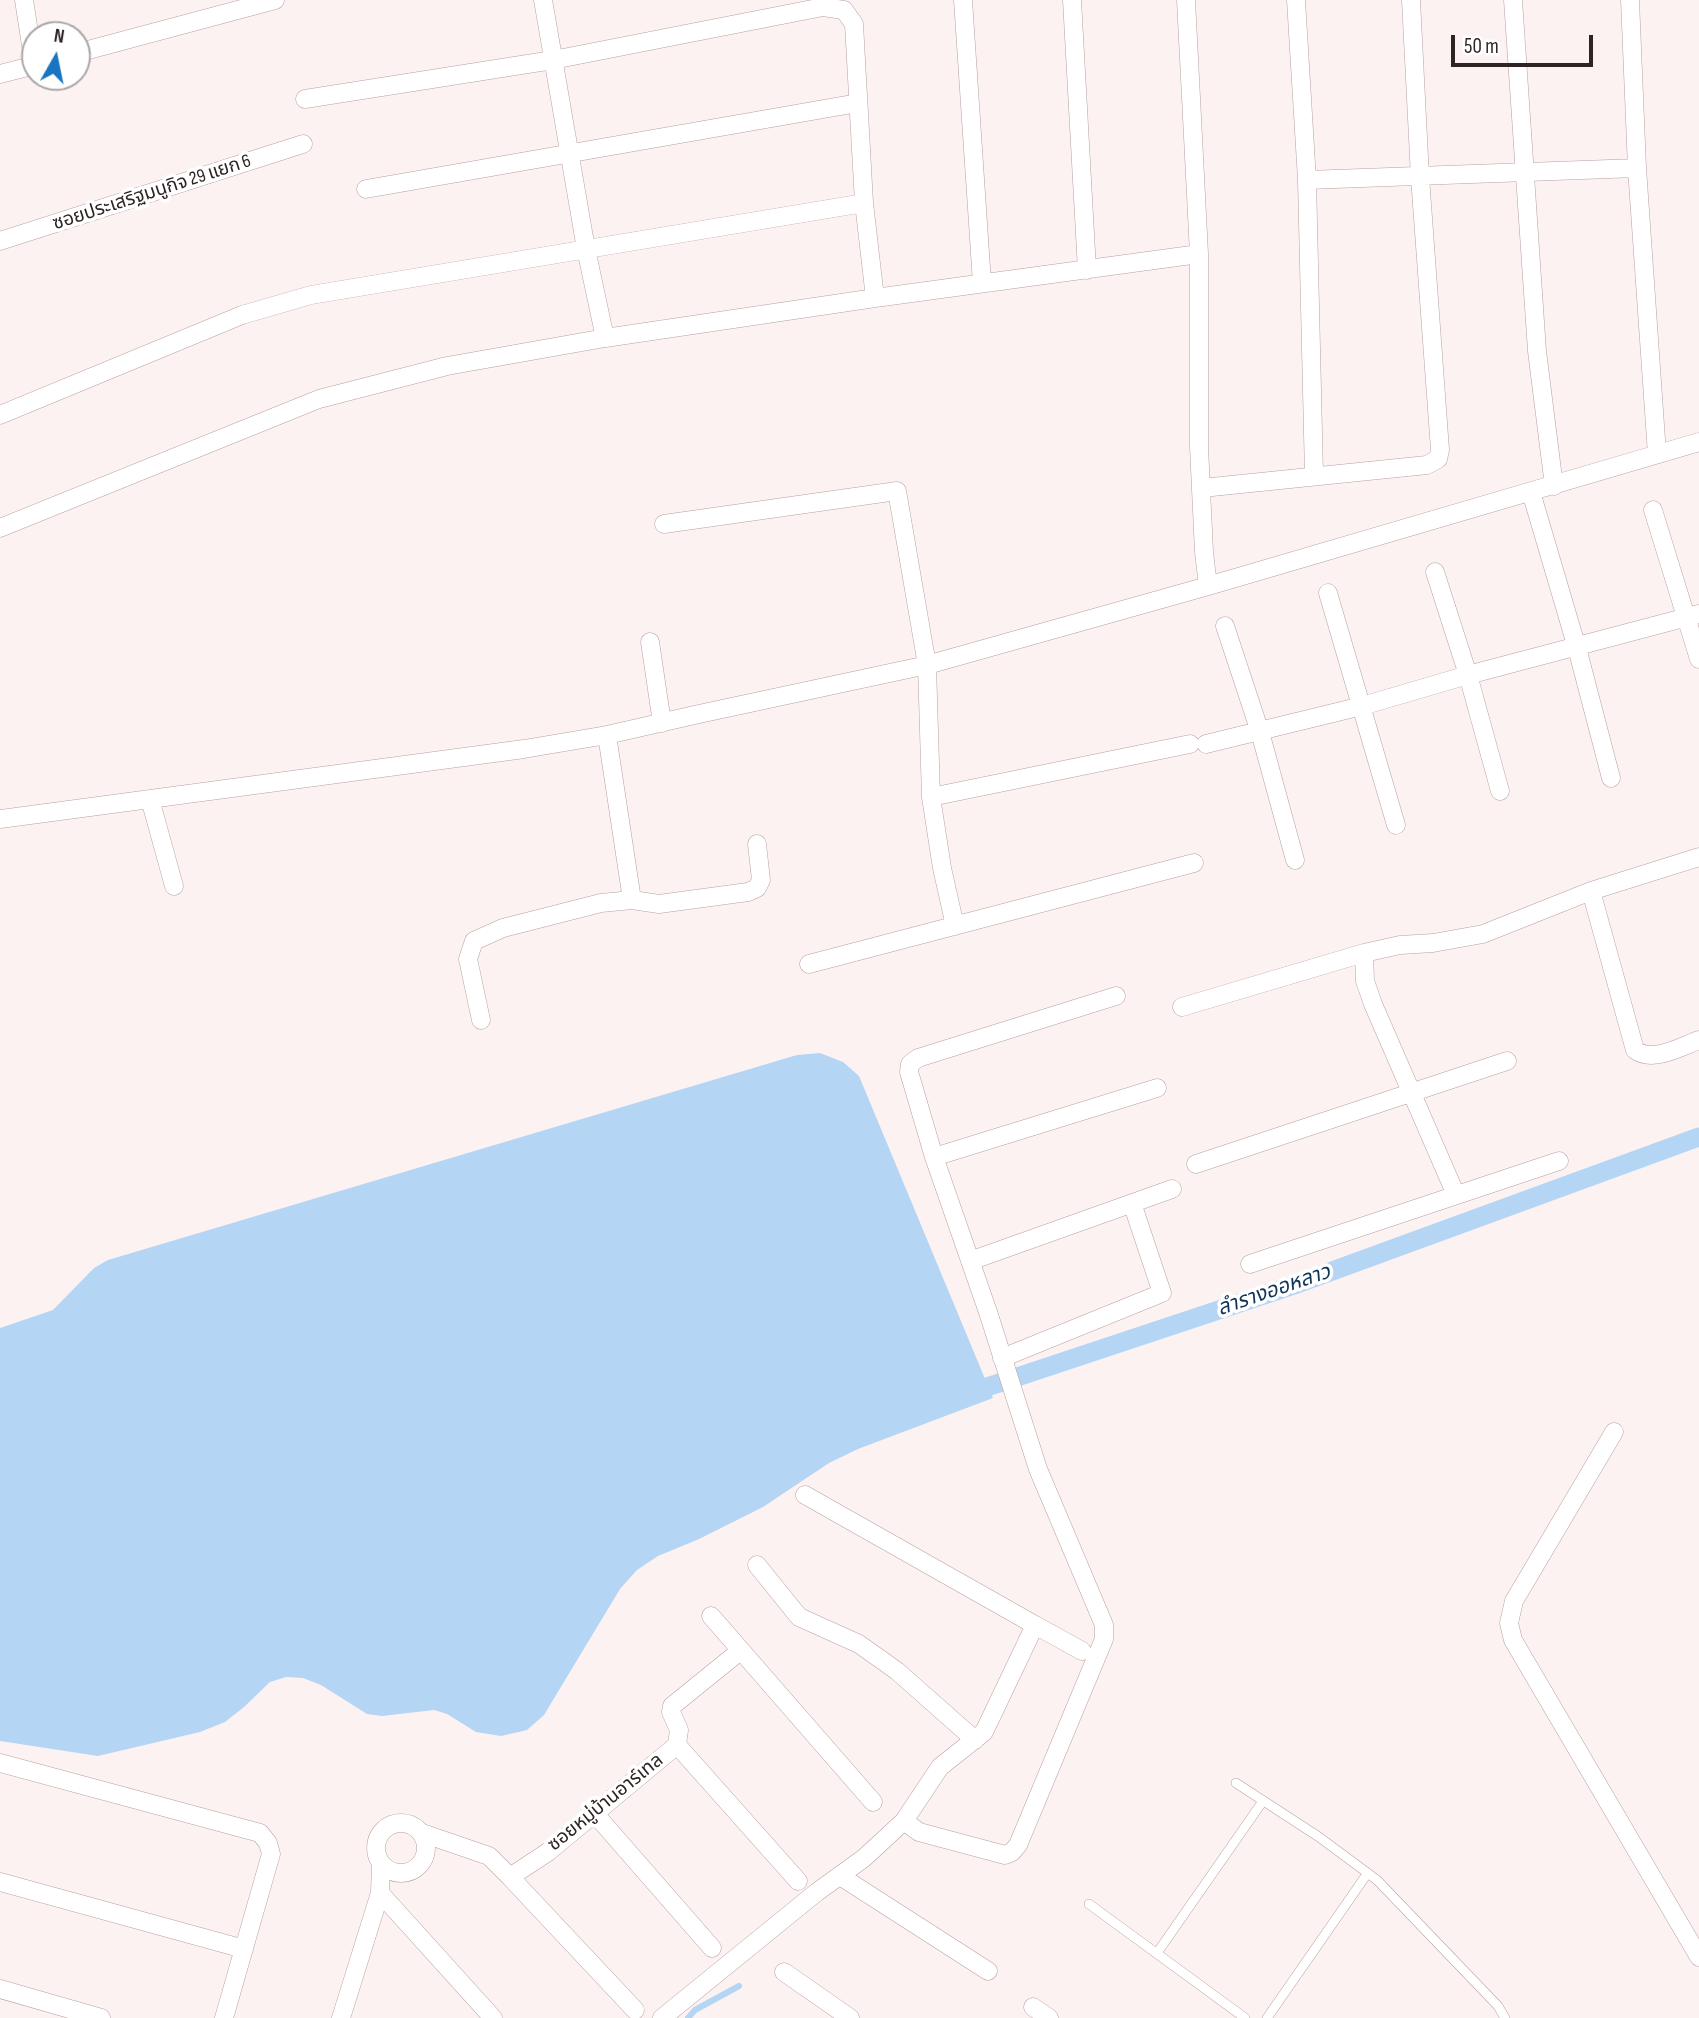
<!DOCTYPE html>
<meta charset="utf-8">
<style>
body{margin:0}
#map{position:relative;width:1699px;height:2018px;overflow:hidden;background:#fdf2f2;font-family:"Sofia Sans Condensed",sans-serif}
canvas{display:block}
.north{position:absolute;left:21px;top:21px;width:70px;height:70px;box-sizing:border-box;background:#fff;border:2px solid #aba7a7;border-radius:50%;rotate:9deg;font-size:19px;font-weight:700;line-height:28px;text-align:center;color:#2e2424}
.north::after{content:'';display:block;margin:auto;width:24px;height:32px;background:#1975c2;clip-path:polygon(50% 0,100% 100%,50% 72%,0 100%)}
.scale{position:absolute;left:1451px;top:35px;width:142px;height:32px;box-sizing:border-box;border:4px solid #2e2424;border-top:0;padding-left:9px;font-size:21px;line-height:24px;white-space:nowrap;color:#2e2424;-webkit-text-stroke:5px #fff;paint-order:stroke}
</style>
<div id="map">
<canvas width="1699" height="2018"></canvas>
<div class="north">N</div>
<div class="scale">50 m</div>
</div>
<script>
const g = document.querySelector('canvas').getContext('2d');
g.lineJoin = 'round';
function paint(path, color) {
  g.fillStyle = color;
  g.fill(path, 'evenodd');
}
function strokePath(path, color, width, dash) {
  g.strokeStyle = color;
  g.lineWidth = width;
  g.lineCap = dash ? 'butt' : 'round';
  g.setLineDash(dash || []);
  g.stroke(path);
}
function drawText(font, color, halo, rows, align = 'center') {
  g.font = font + ' "Sofia Sans Condensed","Noto Sans Thai",sans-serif';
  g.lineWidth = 7;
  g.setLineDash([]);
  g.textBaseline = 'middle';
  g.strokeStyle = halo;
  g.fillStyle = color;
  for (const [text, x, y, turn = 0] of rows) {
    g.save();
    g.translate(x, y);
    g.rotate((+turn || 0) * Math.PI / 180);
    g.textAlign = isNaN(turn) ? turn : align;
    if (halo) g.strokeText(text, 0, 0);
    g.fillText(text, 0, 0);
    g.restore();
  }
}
const water = new Path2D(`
 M820,1053L843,1062L859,1076L993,1398L858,1449L829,1463L763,1507L699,1539L658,1556L637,1570L620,1589L544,1715L527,1730L501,1736L476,1732L447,1714L434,1710L382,1716L367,1714L321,1685L303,1678L286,1677L270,1682L244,1707L225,1722L200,1732L98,1756L0,1741V1328L53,1310L94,1268L108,1260L797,1055Z`);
const stream = new Path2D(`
 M688,2018L695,2010L739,1986`);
const canal = new Path2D(`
 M963,1395L1294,1285L1699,1137`);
const lane = new Path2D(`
 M1236,1783L1319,1837L1377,1880L1498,2006L1505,2018
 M1089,1904L1245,2018
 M1157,1953L1263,1801
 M1267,2018L1367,1874`);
const street = new Path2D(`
 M24,0L34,65
 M543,0L586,249L605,338
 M963,0L982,283
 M1072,0L1087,270
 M1186,0L1199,254V447L1204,552L1208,586
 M1296,0L1307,180L1314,475
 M1513,0L1537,351L1554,486
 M1630,0L1637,168L1657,454
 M77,53L275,0
 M0,74L35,65
 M305,99L553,60L823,7L844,10L854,24L864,203L875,298
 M1307,180L1637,168
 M366,189L858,103
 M0,241L303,144
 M0,415L242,315L311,295L864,203
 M1202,488L1427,465L1438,459L1440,450L1420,177L1411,0
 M1531,492L1577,648L1611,778
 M1653,510L1699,659
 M664,524L897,491L927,665L931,797L942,868L955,926
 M0,528L319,399L447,366L605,338L875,298L1199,254
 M1435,572L1468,675L1500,791
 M1328,593L1396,825
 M1225,626L1260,732L1295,860
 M650,642L662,723
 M607,735L632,900
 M1206,744L1362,706L1468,675L1699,614
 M931,797L1190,744
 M150,799L174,886
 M0,819L524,749L607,735L699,714L927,665L1208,586L1699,442
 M1591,891L1635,1050C1653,1063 1680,1047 1699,1040
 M1364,953L1365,981L1373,1004L1456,1195
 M809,964L1194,863
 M1182,1007L1364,953L1400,945L1433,943L1483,934L1591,891L1699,857
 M481,1020L468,959L474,941L503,928L601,903L632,900L659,904L748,892L757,888L761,880L757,844
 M934,1157L1157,1088
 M1196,1164L1507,1061
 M970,1261L1172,1189
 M1250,1264L1559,1161
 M1002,1358L1162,1293L1132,1203
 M1614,1432L1514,1601L1509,1623L1513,1640L1699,1957
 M757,1565L799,1617L859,1644L897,1671L975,1740
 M711,1616L873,1802
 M1035,1625L1082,1651
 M677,1745L798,1881
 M0,1763L260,1833L268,1843L271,1854L224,2018
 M595,1814L712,1948
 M904,1821L919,1832L1005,1855L1012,1852L1018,1845L1104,1639V1625L1038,1469L988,1312L934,1157L909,1072L910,1064L918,1058L1116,996
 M376 1848a25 25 0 1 1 50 0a25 25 0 1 1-50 0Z
 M422,1833L489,1856L510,1877L548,1852L677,1745L679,1730L671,1712L672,1706L740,1651
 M840,1876L988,1971
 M510,1877L635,2010
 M0,1882L244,1949
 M380,1893L493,2018
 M784,1972L850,2018
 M0,1989L101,2018
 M1033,2007L1049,2018
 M341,2018L380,1893L381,1864
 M662,2018L817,1892L864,1858L904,1821L940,1767L984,1732L1035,1625L805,1495`);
const streetNames = [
 ["ซอยประเสริฐมนูกิจ 29 แยก 6",152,193,-18],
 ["ซอยหมู่บ้านอาร์เทล",606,1803,-39]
];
const waterNames = [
 ["ลำรางออหลาว",1274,1291,-19]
];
paint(water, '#b5d5f5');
strokePath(stream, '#b5d5f5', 6);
strokePath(canal, '#b5d5f5', 19);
strokePath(lane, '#b9a0a0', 10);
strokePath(street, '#b9a0a0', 19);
strokePath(lane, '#fff', 9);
strokePath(street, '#fff', 18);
drawText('19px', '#2e2424', '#fff', streetNames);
drawText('italic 21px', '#0f3557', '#fff', waterNames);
</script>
